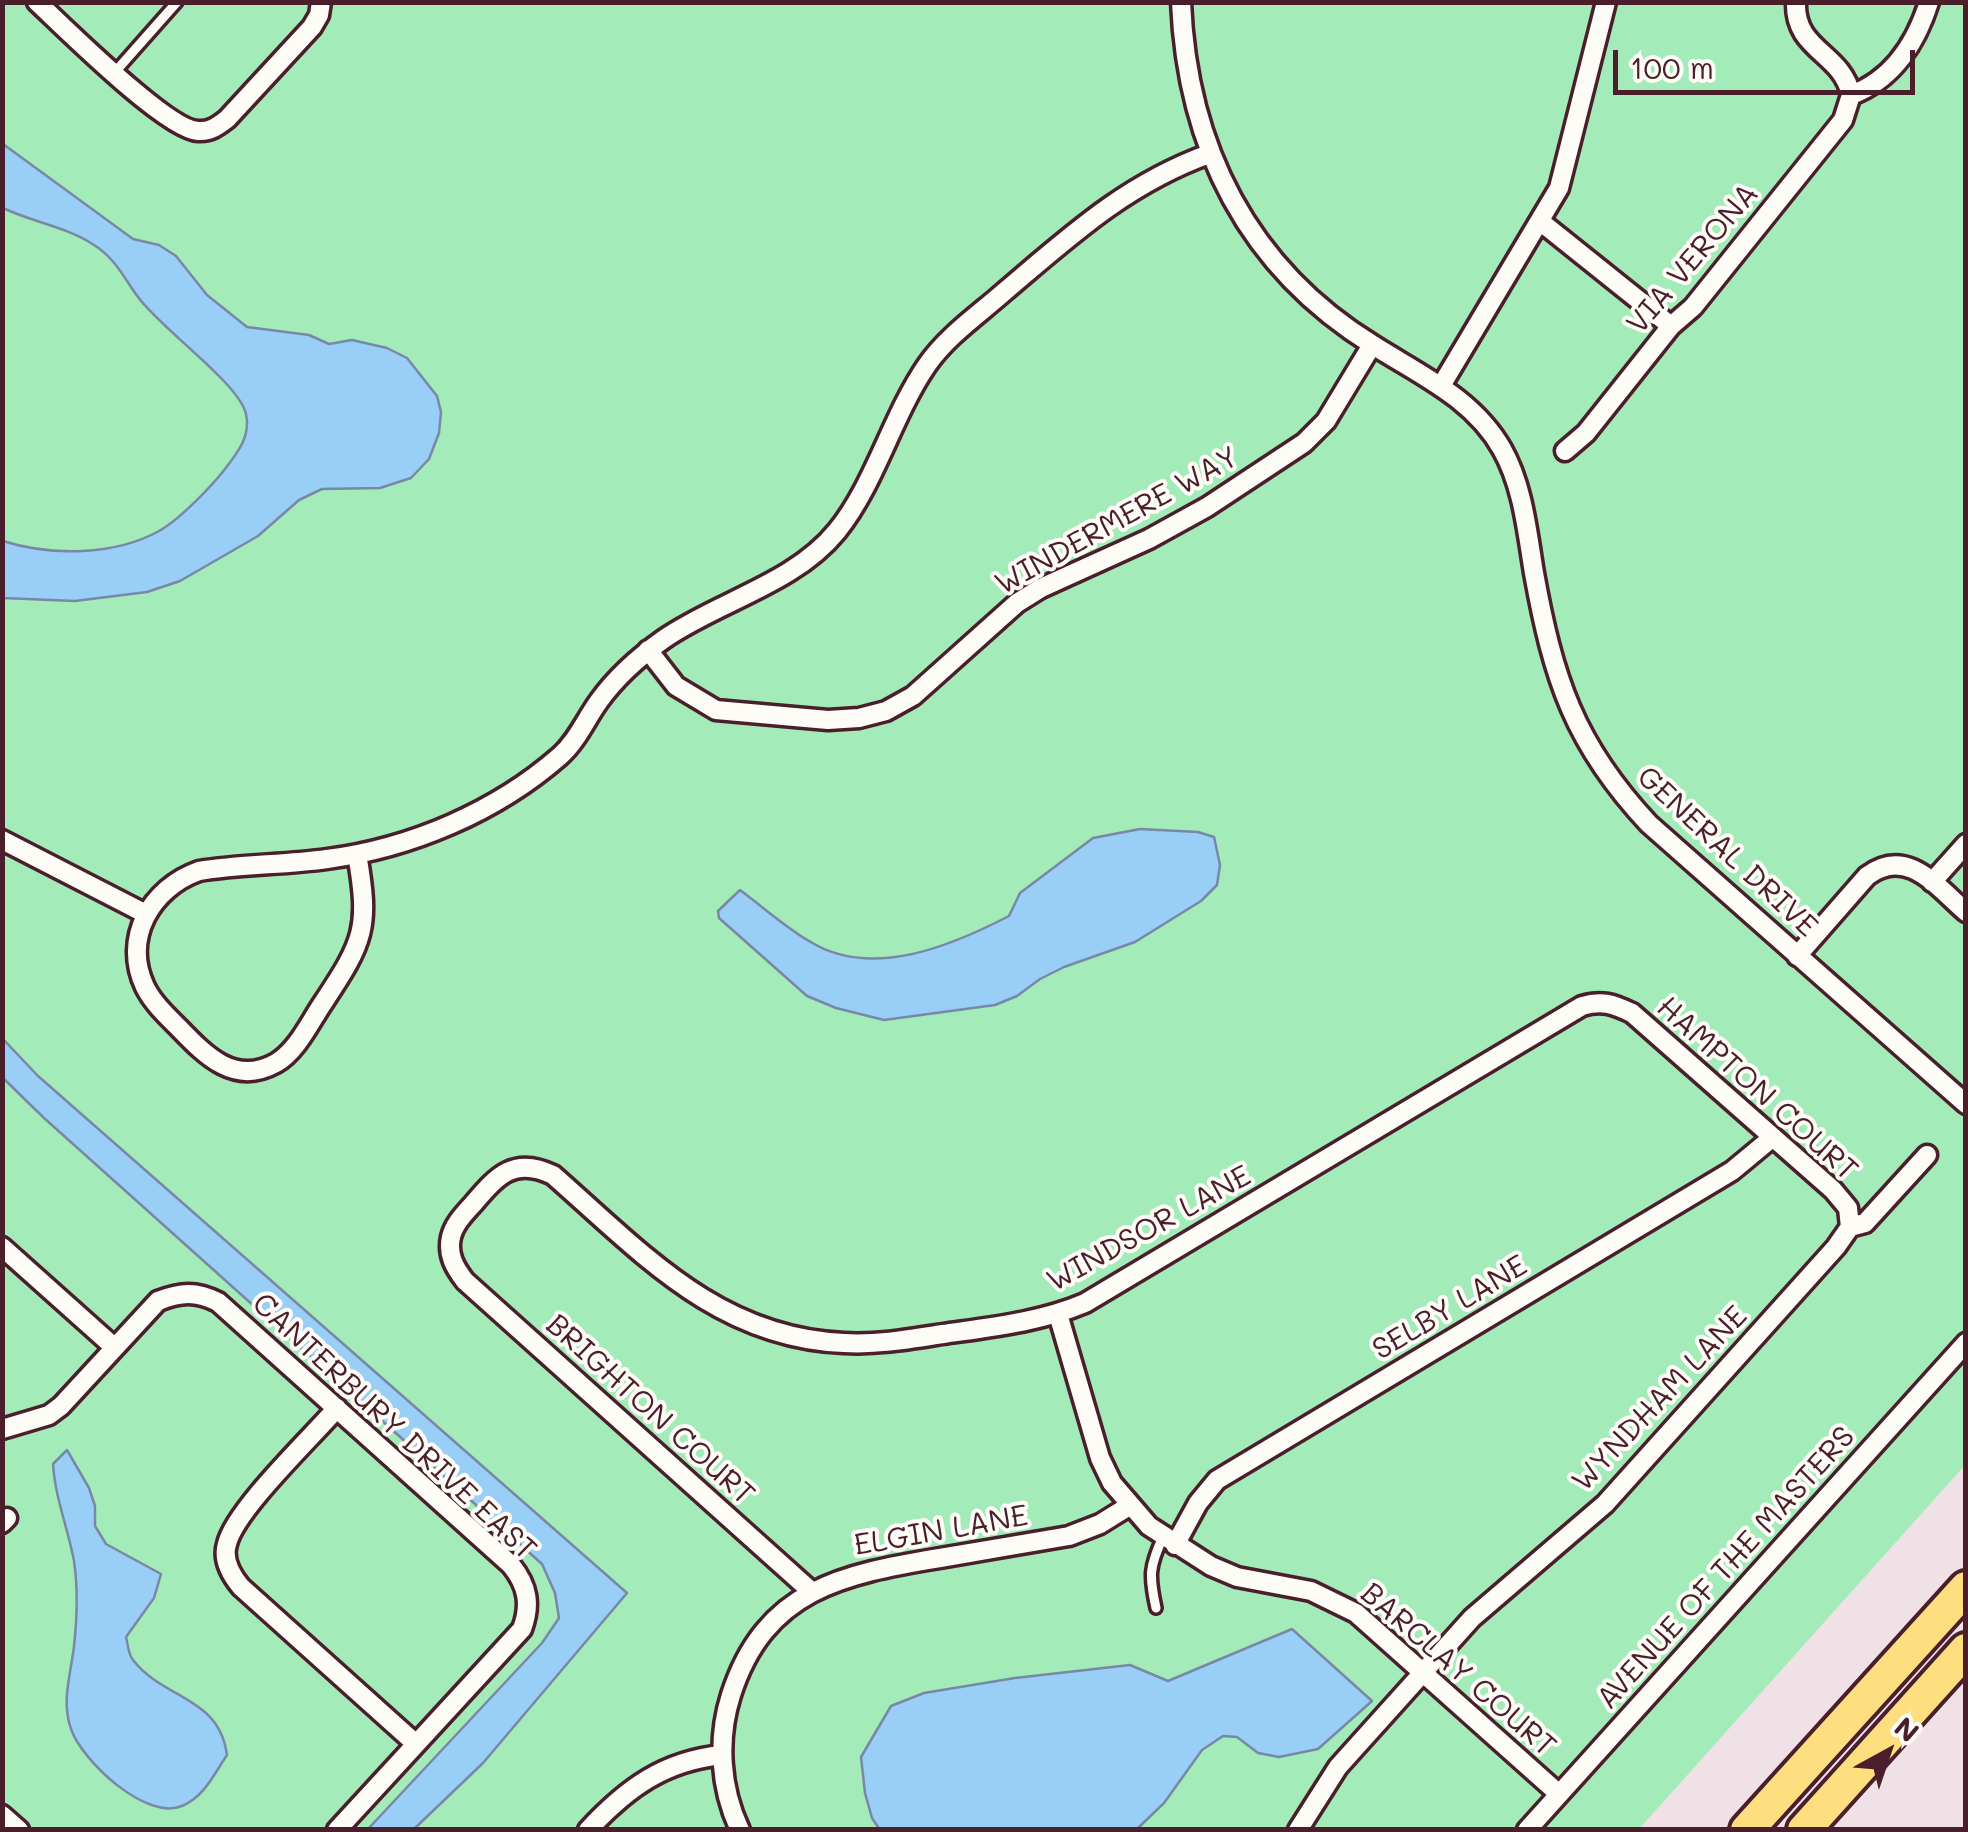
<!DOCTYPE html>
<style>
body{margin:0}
#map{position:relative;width:1968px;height:1832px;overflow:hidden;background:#f0e1e7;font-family:Mali,sans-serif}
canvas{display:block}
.frame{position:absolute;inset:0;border:5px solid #4a1f2b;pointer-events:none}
.north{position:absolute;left:1838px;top:1702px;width:100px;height:100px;-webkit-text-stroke:8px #fdfcf7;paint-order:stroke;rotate:40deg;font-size:28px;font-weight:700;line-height:40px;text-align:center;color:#4a1f2b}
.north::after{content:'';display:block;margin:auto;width:35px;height:45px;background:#4a1f2b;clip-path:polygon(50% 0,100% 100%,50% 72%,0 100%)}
.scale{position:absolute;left:1613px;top:50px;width:302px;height:45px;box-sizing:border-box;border:5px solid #4a1f2b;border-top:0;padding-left:12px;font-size:30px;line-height:35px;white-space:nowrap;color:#4a1f2b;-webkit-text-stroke:8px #fdfcf7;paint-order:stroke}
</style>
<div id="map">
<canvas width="1968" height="1832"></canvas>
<div class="frame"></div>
<div class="north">N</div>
<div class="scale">100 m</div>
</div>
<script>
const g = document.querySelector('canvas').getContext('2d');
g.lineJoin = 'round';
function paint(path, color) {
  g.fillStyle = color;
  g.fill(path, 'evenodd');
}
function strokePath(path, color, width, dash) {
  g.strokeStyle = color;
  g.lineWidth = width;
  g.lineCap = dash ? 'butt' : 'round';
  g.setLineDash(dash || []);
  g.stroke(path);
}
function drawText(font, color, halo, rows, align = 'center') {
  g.font = font + ' Mali,sans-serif';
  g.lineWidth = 8;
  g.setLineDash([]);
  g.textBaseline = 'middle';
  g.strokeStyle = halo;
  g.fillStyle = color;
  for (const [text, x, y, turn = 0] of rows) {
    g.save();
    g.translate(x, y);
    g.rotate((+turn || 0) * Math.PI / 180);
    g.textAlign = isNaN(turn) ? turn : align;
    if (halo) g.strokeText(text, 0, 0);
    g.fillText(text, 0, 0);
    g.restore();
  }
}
const green = new Path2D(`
 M3,3H1965V1465L1639,1829L3,1830Z`);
const water = new Path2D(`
 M3,144L133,239L159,245L176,256L207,295L247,327L309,335L329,344L352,340L387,348L407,358L437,396L441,412L439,433L429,459L411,478L380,488L322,489L299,500L258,536L180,581L147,592L75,601L3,598V541C50,556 114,556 159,531C179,520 211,487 225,469C238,452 251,436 246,414C239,383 160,328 138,297C124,278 115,258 94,245C67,227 32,222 3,208Z
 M1140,829L1198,832L1214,837L1220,865L1217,885L1201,901L1135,942L1064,967L1040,979L1017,996L995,1005L884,1020L836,1008L807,996L719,918L718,911L740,890C763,907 785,927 809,941C871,980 951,946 1009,916L1020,893L1093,838Z
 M2,1038L38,1076L627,1593L483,1763L414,1829H368L542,1643L559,1618L555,1593L542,1564L44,1118L3,1078Z
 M67,1450L89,1488L95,1506V1526L106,1544L161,1574L154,1598L126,1637C128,1644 128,1654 133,1660C164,1700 219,1696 227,1755C214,1774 205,1796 182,1806C146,1821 82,1761 71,1729C61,1701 71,1674 74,1646C77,1619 78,1588 74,1561C68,1528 55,1498 53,1464Z
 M1292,1629L1372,1701L1318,1749L1279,1757L1258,1753L1237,1737L1223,1736L1202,1750L1164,1803L1137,1829L880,1830L872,1818L865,1793L861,1757L891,1706L924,1693L1015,1678L1130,1665L1168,1681Z`);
const lane = new Path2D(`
 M115,72L177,2
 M1156,1608C1149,1576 1149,1567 1163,1537`);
const street = new Path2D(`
 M37,2C65,28 167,130 198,131C210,132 218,126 227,119L312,27L319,15L321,2
 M1181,2C1187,147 1248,268 1373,345C1420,375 1473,398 1502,449C1523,486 1527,531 1534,573C1553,678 1574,744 1649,824L1966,1104
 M1796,2C1794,51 1842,52 1851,95
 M1541,222L1671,326
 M1441,386L1559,188L1606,2
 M1565,451L1586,433L1671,326L1693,307L1843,120L1851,95C1892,80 1916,43 1929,2
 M648,650L676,686L716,710L828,720L859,718L886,711L913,696L1017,603L1041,588L1149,539L1207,507L1304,443L1326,421L1372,345
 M2,840L146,914
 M357,854C370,928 364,941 323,1003C310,1022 297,1051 276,1063C235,1086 206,1056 179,1028C166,1015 153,1003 145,987C122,938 151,888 199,871C241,864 285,865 327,859C411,848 496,812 560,756C577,741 586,719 599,701C617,676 640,656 664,639C719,601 794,584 837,531C875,484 892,416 927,365C947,336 978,315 1004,292C1070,236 1126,184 1209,154
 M1932,882L1966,844
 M1797,956L1867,876C1907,846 1936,886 1966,912
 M2,1247L114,1347
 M1058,1314L1100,1458L1112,1483L1149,1526L1211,1566L1237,1577L1311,1591L1356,1613L1559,1794
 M337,1408C311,1438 235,1510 227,1544C222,1560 231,1575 241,1587L416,1744
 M2,1429L49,1415L61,1406L158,1301C181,1292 196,1291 218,1302L511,1565C528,1586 531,1605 522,1629L337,1830
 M2,1523L7,1518
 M1175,1545L1198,1503L1217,1480L1732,1171L1773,1137
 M812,1592L465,1281C455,1268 447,1255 451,1237C454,1224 464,1214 473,1204C497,1176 514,1156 553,1175C642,1253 718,1338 844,1343C878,1345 911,1339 943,1334C992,1327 1040,1322 1085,1303L1582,1006C1602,1000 1613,1004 1632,1013L1833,1190L1848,1208L1850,1227
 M2,1815L19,1830
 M588,1830C627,1788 664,1761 722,1755
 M740,1830C720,1788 717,1739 731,1695C765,1589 843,1574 940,1558C983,1551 1026,1543 1069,1536L1100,1524L1129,1506
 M1298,1830L1338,1767L1472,1618L1605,1504L1836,1247L1850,1227L1865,1223L1927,1155
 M1527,1830L1966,1343`);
const highway = new Path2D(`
 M1747,1830L1966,1588
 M1804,1830L1966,1650`);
const streetNames = [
 ["VIA VERONA",1693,259,-50],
 ["WINDERMERE WAY",1117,521,-29],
 ["GENERAL DRIVE",1727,852,43],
 ["HAMPTON COURT",1757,1089,42],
 ["WINDSOR LANE",1149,1229,-29],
 ["SELBY LANE",1450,1308,-31],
 ["WYNDHAM LANE",1660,1399,-47],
 ["BRIGHTON COURT",650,1410,42],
 ["CANTERBURY DRIVE EAST",394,1427,43],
 ["ELGIN LANE",941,1531,-10],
 ["AVENUE OF THE MASTERS",1726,1568,-48],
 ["BARCLAY COURT",1458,1670,41]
];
paint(green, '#a3ebb8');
paint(water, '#99cef7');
strokePath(water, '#7988a5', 2.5);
strokePath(lane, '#4a1f2b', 16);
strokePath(street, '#4a1f2b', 25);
strokePath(highway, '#4a1f2b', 40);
strokePath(lane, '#fdfcf7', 9);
strokePath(street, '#fdfcf7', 18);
strokePath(highway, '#fddf80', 32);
drawText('30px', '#4a1f2b', '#fdfcf7', streetNames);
</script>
